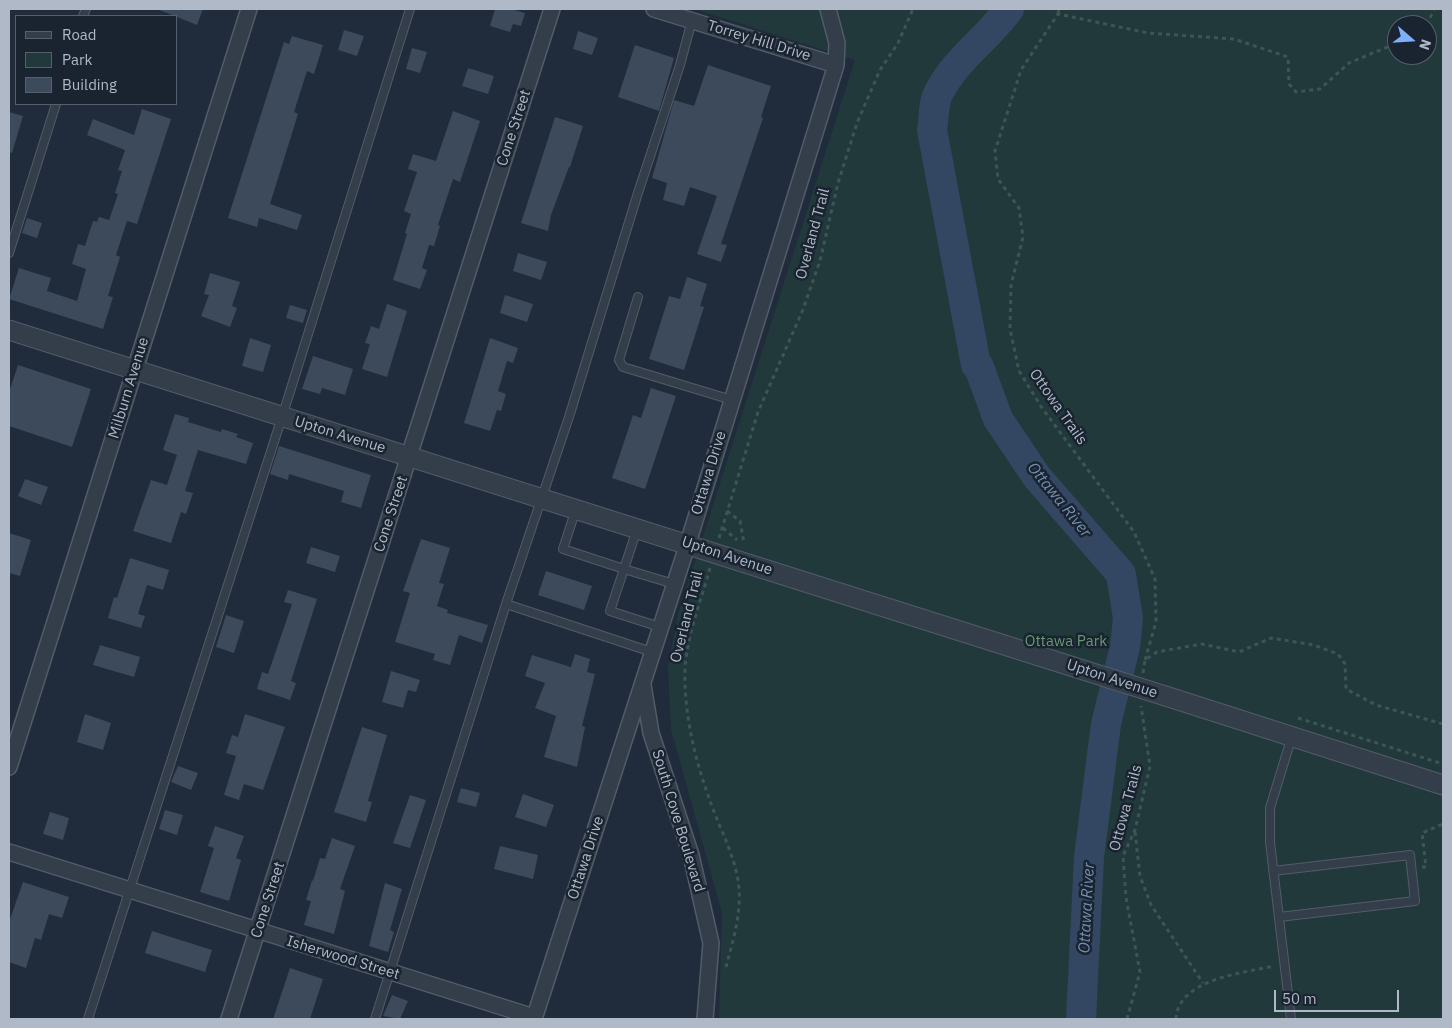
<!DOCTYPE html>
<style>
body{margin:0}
#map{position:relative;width:1452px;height:1028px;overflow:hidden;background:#202c3b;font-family:"IBM Plex Sans",sans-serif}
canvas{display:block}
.frame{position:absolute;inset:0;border:10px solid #afb9c7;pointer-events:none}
.legend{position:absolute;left:15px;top:15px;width:162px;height:90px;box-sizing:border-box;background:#1a2330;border:1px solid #565f6c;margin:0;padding:6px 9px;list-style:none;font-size:15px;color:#afb9c7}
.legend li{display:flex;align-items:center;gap:10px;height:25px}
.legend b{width:25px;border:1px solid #565f6c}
.north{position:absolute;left:1387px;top:15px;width:50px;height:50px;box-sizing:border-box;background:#1a2330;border:1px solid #565f6c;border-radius:50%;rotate:109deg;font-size:14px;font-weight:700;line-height:20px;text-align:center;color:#afb9c7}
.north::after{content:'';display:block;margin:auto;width:18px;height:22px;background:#7eb1fd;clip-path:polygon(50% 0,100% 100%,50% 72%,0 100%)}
.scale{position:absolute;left:1274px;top:990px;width:125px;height:22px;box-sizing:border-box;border:2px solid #afb9c7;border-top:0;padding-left:6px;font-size:15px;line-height:18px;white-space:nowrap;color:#afb9c7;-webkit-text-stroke:4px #1a2330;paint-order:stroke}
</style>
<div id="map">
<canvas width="1452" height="1028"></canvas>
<div class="frame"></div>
<ul class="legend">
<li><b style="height:6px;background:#343e4b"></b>Road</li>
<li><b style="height:14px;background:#22393c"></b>Park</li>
<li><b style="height:14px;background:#3c4a5b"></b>Building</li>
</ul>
<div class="north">N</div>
<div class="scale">50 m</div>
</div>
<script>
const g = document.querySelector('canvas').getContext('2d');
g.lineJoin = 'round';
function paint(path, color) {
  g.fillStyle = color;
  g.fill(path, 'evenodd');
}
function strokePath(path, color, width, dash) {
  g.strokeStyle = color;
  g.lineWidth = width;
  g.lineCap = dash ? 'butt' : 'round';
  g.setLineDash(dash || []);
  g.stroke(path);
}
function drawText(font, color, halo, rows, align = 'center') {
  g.font = font + ' "IBM Plex Sans",sans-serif';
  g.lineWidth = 5;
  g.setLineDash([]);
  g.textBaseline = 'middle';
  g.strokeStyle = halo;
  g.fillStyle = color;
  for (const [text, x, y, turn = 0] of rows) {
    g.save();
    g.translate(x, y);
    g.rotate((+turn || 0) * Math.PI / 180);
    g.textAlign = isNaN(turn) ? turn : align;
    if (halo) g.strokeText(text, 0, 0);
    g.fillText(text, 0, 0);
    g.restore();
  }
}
const green = new Path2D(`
 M694,9H1443V1019H719L722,913L671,729L668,667L678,615L855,60ZM1397,25H1427V55H1397Z`);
const river = new Path2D(`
 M1009,9C988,38 956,59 939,92C933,102 934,119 932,130L976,365L979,367L998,419L1037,477L1121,574L1128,618L1125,647L1106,724L1089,857L1081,1019`);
const building = new Path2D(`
 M157,9H203L197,25Z
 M495,9H511L525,13L521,26L513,24L510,32L490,26Z
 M344,30L364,36L357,56L338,50Z
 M578,31L598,38L592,55L573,49Z
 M292,36L323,45L314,74L307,71L294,112L298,114L270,204L302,215L297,230L259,218L257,227L228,218L284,42L289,44Z
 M635,45L674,58L659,111L618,97Z
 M412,48L427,52L420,73L406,69Z
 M708,65L771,86L761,117L763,118L721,244L727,245L721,262L697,254L717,196L690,187L684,206L663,200L667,183L652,178L674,100L694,106Z
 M468,68L494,76L488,94L462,86Z
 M142,109L171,119L137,224L127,221L116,255L120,257L108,296L113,297L103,329L9,299L19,268L51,278L47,291L77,301L86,269L72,264L78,244L85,246L93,221L97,222L99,217L109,220L118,194L115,193L122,171L118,170L125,150L87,135L93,119L134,135Z
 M453,111L480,121L460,182L453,179L438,225L440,226L434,246L429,245L422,268L427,270L420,289L393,280L407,234L405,233L411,214L404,211L417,172L408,169L413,154L436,161Z
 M9,112L23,116L12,153L9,152Z
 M555,117L583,126L570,167H569L551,215L548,231L521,223Z
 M27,218L42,223L37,238L22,233Z
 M518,253L547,262L541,280L513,271Z
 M210,273L240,282L232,306L237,308L230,327L201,316L209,295L204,294Z
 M687,277L707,284L700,306L704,307L684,370L649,359L669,296L680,299Z
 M505,295L533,304L527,322L500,313Z
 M387,304L407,311L387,377L362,369L370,344L365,343L371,326L379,329Z
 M290,305L307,310L303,323L286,318Z
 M250,338L271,345L263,372L242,366Z
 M490,338L518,348L513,363L507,361L498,391L506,394L501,411L497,410L490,431L464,423Z
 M313,356L353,369L345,395L322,388L320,394L302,389Z
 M18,365L91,389L72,447L9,426V392Z
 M651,388L676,396L645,489L612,478L633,415L641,418Z
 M175,414L189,418L188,422L221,432L222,429L238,434L236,437L253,443L246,464L198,450L185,491L193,493L186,514L181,512L171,543L133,531L151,480L167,485L177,455L163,450Z
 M279,446L371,475L361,508L341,502L344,491L289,474L288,480L270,474Z
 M25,479L48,487L41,505L18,496Z
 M9,533L31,540L20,576L9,573Z
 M421,539L450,548L439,583L444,584L437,606L448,610L447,613L488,625L482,643L459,635L450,665L433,660L435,654L395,642L410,593L403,591Z
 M311,547L340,556L335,572L306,563Z
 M130,558L169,570L163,590L147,585L138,614L145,616L141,628L108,618L114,597L117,598Z
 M546,571L592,586L584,610L538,595Z
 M288,590L317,599L291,681L296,683L290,700L257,689L262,672L268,674L292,604L284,602Z
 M226,615L244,621L234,653L216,647Z
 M100,645L140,657L134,677L93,665Z
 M575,654L590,659L587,672L595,674L582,726L585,727L577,767L544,757L556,716L535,708L545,683L525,676L532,655L571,667Z
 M391,671L420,680L416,692L408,690L403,708L382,702Z
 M85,714L111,723L103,750L77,742Z
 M245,714L285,727L263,790L244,784L239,800L224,795L236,756L226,753L232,735L238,737Z
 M362,727L387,735L368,801L372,802L366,822L334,812Z
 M178,766L198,773L191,790L171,782Z
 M461,788L480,793L476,807L457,802Z
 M523,794L554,805L546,827L515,817Z
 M410,795L426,800L410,848L393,843Z
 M165,810L183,815L177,835L159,829Z
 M50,812L69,818L63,840L43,834Z
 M215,826L244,836L236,858L241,860L229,901L200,892L214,848L208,846Z
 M332,838L355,846L340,889L345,891L334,934L304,925L311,901L306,900L312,880L313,881L320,858L325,859Z
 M500,846L538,855L533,879L494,869Z
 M23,882L69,897L62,918L49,914L41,940L35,938L26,968L9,962V922Z
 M385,883L402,889L390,930L394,932L388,952L369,946Z
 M152,931L212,950L205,972L145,953Z
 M290,968L323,979L310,1019H273Z
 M392,995L408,1001L400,1019L383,1016Z`);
const path = new Path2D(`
 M1058,14L1059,9
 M1427,25L1434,9
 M727,511L740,521L744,543
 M723,528L737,540
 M719,538L758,412L802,312L820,261L838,183L857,123L880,70L898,43L913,9
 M710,568C700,605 683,644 685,683C686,722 696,762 709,798C719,828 736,856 739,888C741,915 733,941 726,967
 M1145,660L1156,622L1155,579L1134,532L1042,408L1019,371L1010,329L1011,285L1023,237L1019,208L998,179L995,151L1021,70L1058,14L1148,33L1234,39L1288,57L1289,84L1296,92L1320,89L1349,63L1397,43
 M1143,673L1145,660L1157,652L1202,644L1239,652L1271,638L1314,645L1338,654L1345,664L1346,689L1376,705L1443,724
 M1298,718L1443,764
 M1135,832L1140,876L1151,905L1203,983
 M1422,867H1426L1422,833L1443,824
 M1127,1019L1140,972L1126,898L1123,856L1135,830L1150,766L1141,706
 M1176,1019C1178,979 1243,973 1274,966`);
const service = new Path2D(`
 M83,16L86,9
 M9,253L56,104
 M638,297L619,360L623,367L732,400
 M576,509L563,549L624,569L637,529
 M506,604L652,652
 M660,627L610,611L624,569L674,584
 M1273,871L1410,855L1415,901L1279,917
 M88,1019L282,417L410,9
 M375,1019L506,604L569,417L637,196L680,65L692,20
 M1291,1019L1270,842V808L1292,736`);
const minor = new Path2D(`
 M654,9L836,65
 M643,685L651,733L691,855L711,943L705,1019
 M9,767L249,9
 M9,852L534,1017
 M229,1019L552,9
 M534,1019L688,543L836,65L837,43L828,9`);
const tertiary = new Path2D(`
 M9,330L1039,656
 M1178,700L1443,785`);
const tertiaryBridge = new Path2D(`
 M1039,656L1178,700`);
const streetNames = [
 ["Torrey Hill Drive",759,41,17],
 ["Cone Street",514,128,-72],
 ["Overland Trail",813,234,-75],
 ["Milburn Avenue",129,388,-73],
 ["Ottowa Trails",1058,407,55],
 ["Upton Avenue",340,435,17],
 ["Ottawa Drive",709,473,-73],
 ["Cone Street",391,514,-72],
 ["Upton Avenue",727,556,18],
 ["Overland Trail",687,617,-76],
 ["Upton Avenue",1112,679,18],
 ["Ottowa Trails",1126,808,-75],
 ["South Cove Boulevard",678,821,73],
 ["Ottawa Drive",586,858,-72],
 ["Cone Street",268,900,-72],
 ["Isherwood Street",343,958,17]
];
const parkNames = [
 ["Ottawa Park",1066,642]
];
const waterNames = [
 ["Ottawa River",1059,500,51],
 ["Ottawa River",1087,908,-87]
];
paint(green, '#22393c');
strokePath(river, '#334763', 30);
paint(building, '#3c4a5b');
strokePath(service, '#525c69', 10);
strokePath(minor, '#525c69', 18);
strokePath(tertiary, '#525c69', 21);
strokePath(path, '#3d5556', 3, [4, 4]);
strokePath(service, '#343e4b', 8);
strokePath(minor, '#343e4b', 15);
strokePath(tertiary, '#343e4b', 19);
strokePath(tertiaryBridge, '#525c69', 21, []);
strokePath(tertiaryBridge, '#343e4b', 19);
drawText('15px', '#afb9c7', '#1a2330', streetNames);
drawText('15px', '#659970', '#1a2330', parkNames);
drawText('italic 16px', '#758fb1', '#1a2330', waterNames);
</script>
